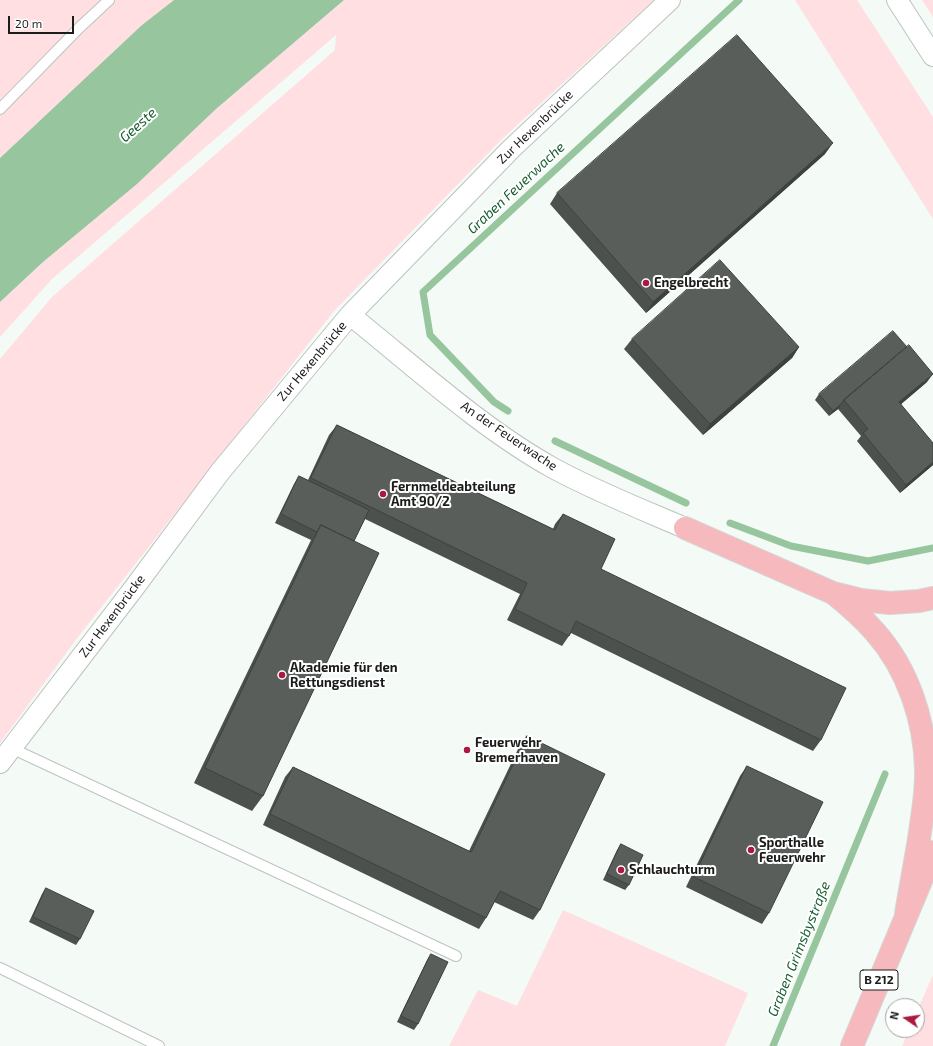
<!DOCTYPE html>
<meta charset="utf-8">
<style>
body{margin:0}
#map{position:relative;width:933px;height:1046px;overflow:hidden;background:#f4faf5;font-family:"Exo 2",sans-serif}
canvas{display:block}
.north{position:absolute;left:885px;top:998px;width:40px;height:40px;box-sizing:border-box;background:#fff;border:1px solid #a4a5a4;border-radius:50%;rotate:283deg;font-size:11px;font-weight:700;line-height:16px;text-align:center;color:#1b1d1b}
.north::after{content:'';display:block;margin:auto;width:14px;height:18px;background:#ad1841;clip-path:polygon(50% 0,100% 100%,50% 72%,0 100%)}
.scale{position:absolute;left:8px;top:16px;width:66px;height:18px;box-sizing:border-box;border:2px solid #1b1d1b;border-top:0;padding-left:5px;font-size:12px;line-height:14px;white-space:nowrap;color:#1b1d1b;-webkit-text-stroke:3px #fff;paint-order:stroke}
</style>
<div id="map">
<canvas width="933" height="1046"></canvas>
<div class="north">N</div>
<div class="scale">20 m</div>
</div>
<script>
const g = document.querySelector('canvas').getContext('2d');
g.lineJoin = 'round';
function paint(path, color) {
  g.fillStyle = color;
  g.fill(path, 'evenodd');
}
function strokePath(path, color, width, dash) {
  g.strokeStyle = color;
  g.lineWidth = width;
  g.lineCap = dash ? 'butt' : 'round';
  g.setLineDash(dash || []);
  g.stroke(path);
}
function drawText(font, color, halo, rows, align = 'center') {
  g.font = font + ' "Exo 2",sans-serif';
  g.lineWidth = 4;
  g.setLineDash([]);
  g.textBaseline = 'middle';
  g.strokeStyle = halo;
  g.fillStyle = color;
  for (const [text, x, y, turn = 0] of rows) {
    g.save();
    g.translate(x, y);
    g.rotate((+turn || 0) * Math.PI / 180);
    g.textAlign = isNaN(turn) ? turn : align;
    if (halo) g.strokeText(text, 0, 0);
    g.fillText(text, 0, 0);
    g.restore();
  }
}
const green = new Path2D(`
 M0,0H174L142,25L0,158Z
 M344,0H654L503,138L334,311L78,637L0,743V359L52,297L335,50L336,35L52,279L0,337V302L43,262L137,184L216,109Z
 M795,0H857L933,117V219Z
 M922,0H933V17Z
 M563,910L748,993L725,1046H449L478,990L517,1006Z
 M933,975V1046H902L909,1030H917V1011Z`);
const water = new Path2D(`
 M174,0H344L216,109L137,184L43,262L0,302V158L142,25Z`);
const stream = new Path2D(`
 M508,411L494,402L430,335L423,292L739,0
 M555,441L686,503
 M730,523L791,546L868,561L933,548
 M773,1046L885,774`);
const lane = new Path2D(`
 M0,109L79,28L109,0
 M11,748L456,956
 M0,968L159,1046`);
const street = new Path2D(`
 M897,0L933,56
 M350,315C414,366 481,428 553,468C595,491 641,509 685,528
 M0,763L134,588L220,472L350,315L511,149L670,0`);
const highway = new Path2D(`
 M685,528L833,593L861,600L890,603L919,601L933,598
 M833,593C848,605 862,617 875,632C908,669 925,721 926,769C927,793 922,816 919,839C915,864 910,889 906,914
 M852,1046L933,852`);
const wall = new Path2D(`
 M825,154L646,313L550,204L557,193Z
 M632,339L799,347L792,358L703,435L624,349Z
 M927,382L901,404L933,465L900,493L857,441L861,436L838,409L829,416L815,400L819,394Z
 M337,425L553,529L555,524L563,514L601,569L821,740L813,751L571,633L562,646L507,620L520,594L365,519L354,541L263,796L252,811L194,783L311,540L275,523L294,484L299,476L308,480L329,435Z
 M527,736L540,910L533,920L494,902L486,918L479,929L263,825L285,777L293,767L469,851L519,747Z
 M747,766L769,913L762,924L686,887L740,776Z
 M621,844L629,885L625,890L603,880L617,850Z
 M46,888L80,939L76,945L29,922L42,894Z
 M431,954L418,1024L414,1030L397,1022L427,960Z`);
const shadedWall = new Path2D(`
 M833,143L825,154L646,313L653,302Z
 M799,347L792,358L703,435L710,424Z
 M933,374L927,382L893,411L899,402Z
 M842,403L838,409L829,416L833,411Z
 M933,462V465L900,493L906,485Z`);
const building = new Path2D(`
 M737,35L833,143L653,302L557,193Z
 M720,260L799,347L710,424L632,339Z
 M893,331L907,347L844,400L842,403L833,411L819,394Z
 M909,345L933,374L899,402L933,443V462L906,485L863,433L868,429L844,400Z
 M337,425L555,530L563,514L615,539L601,569L846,688L821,740L576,621L569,636L515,609L527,583L311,478Z
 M299,476L369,510L354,541L321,525L317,532L281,514Z
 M321,525L379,553L263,796L205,768Z
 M527,736L605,774L540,910L500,891L486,918L270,814L293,767L471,852Z
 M747,766L823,802L769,913L694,877Z
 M621,844L643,855L629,885L607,874Z
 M46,888L94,911L80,939L33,917Z
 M431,954L448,962L418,1024L401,1016Z`);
const markers = [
 [646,283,4,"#ad1841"],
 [383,494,4,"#ad1841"],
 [282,675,4,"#ad1841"],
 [467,750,4,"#ad1841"],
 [751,850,4,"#ad1841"],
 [621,870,4,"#ad1841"]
];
const shields = [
 [879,980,38]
];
const shieldNames = [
 ["B 212",879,980]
];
const streetNames = [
 ["Zur Hexenbrücke",535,127,-44],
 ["Zur Hexenbrücke",312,361,-50],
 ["An der Feuerwache",509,436,34],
 ["Zur Hexenbrücke",112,616,-53]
];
const poiNames = [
 ["Engelbrecht",654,283],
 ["Fernmeldeabteilung",391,487],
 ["Amt 90/2",391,502],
 ["Akademie für den",290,668],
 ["Rettungsdienst",290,683],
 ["Feuerwehr",475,743],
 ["Bremerhaven",475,758],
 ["Sporthalle",759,843],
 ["Feuerwehr",759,858],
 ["Schlauchturm",629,870]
];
const waterNames = [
 ["Geeste",138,125,-42],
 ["Graben Feuerwache",516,188,-43],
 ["Graben Grimsbystraße",799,949,-68]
];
paint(green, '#ffdfe1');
paint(water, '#96c59e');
strokePath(stream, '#96c59e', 7);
strokePath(lane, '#bdc3be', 12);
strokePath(street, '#bdc3be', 22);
strokePath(highway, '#d6d6d6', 24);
strokePath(lane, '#fff', 10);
strokePath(street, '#fff', 20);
strokePath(highway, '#f5b9be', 22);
paint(wall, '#4d514d');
paint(shadedWall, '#3e423f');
paint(building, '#595e5a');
strokePath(building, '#3e423f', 1);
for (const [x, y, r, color] of markers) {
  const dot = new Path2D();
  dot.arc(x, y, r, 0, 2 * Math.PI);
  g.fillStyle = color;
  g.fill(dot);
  strokePath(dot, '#fff', 1.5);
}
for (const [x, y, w] of shields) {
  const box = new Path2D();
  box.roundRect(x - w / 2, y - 10, w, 20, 3);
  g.fillStyle = '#fff';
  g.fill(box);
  strokePath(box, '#1b1d1b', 1);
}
drawText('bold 12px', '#1b1d1b', null, shieldNames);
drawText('13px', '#1b1d1b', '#fff', streetNames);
drawText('bold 13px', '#1b1d1b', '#fff', poiNames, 'left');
drawText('italic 14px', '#165e2e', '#fff', waterNames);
</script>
